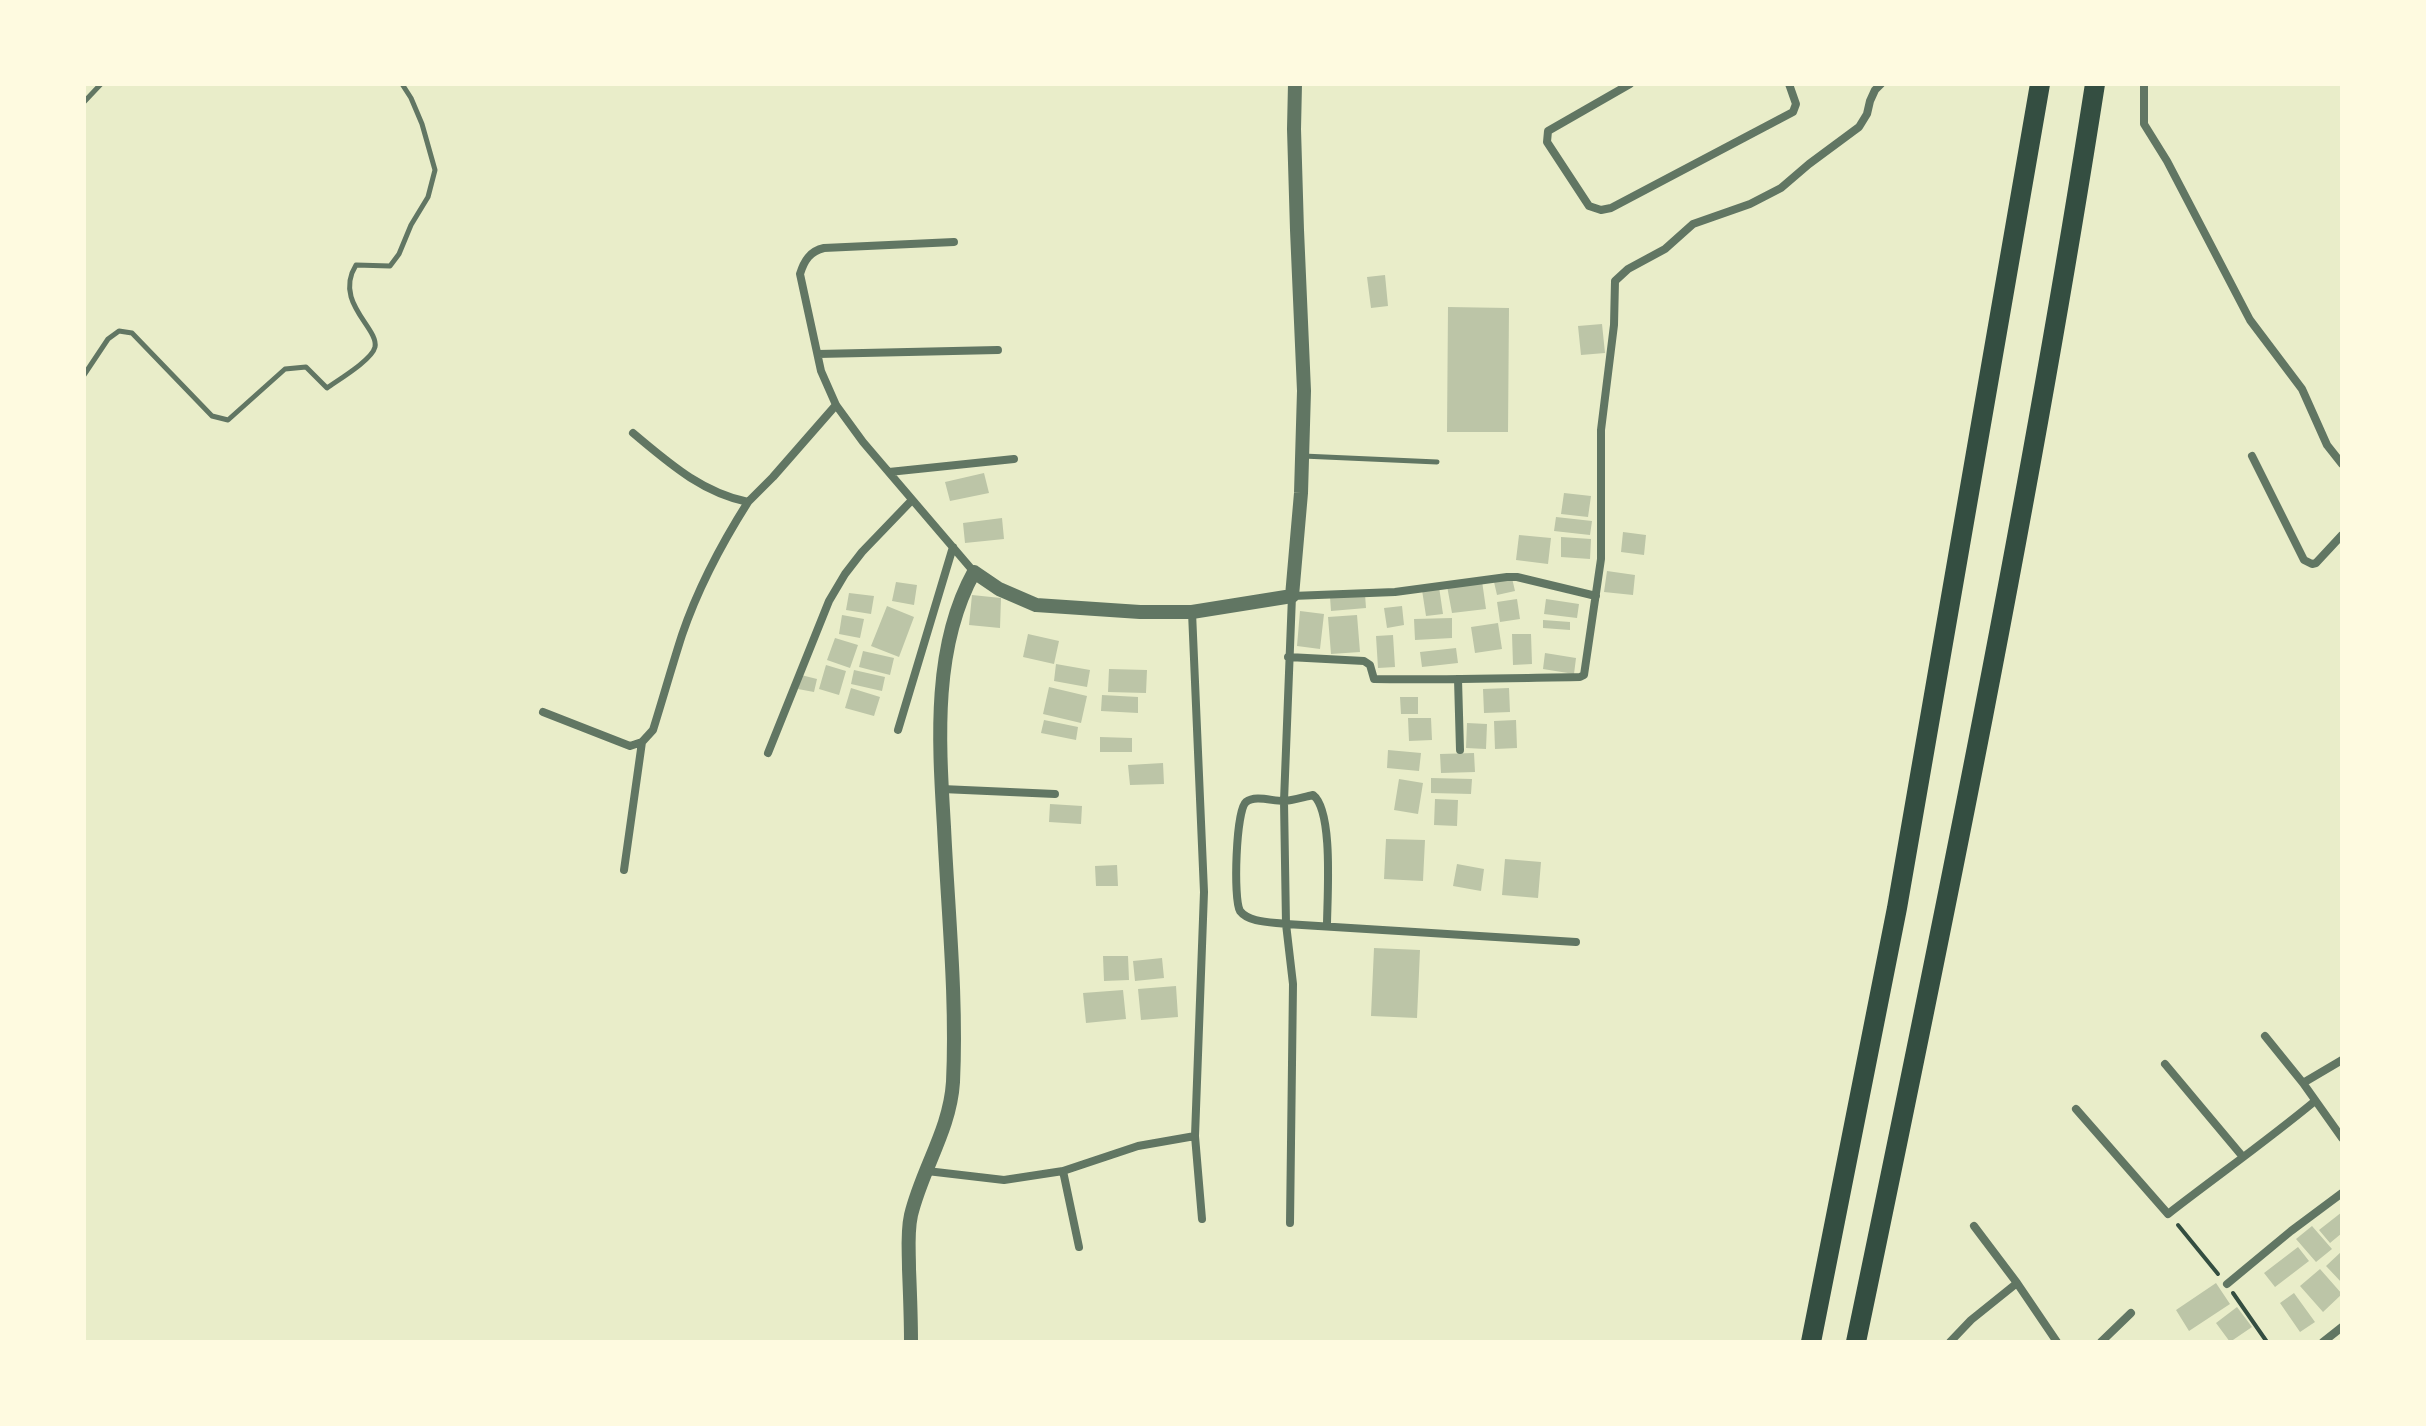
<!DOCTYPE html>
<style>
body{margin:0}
#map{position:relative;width:2426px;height:1426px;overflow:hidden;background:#e9edc9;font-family:Lora,serif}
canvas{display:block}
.frame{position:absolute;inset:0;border:86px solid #fefae0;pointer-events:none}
</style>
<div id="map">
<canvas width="2426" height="1426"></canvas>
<div class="frame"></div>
</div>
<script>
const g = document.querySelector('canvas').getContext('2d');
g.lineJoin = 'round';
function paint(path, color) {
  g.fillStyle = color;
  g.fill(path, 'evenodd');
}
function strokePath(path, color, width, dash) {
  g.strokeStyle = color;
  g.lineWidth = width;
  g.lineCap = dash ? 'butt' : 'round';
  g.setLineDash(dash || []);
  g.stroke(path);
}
const building = new Path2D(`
 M1385,275L1388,306L1371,308L1367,277Z
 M1448,307L1509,308L1508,432H1447Z
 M1602,324L1605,353L1581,355L1578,326Z
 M984,473L989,493L950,501L945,482Z
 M1564,493L1591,496L1588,517L1561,514Z
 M1556,517L1592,521L1590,535L1554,531Z
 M1002,518L1004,539L965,543L963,523Z
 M1623,532L1646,535L1644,555L1621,552Z
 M1519,535L1551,538L1548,564L1516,560Z
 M1561,537L1591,539L1590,559L1561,557Z
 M1607,571L1635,575L1633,595L1604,592Z
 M1512,578L1515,591L1497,595L1494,582Z
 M1482,581L1486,609L1452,613L1447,586Z
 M896,582L917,585L914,605L892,601Z
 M1439,587L1443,614L1426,616L1422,590Z
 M849,593L874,596L871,614L846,610Z
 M1365,594L1366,608L1331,611L1330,597Z
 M972,595L1001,598L1000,628L969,625Z
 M1517,599L1520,619L1500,622L1497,602Z
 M1546,599L1579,604L1577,618L1544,614Z
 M887,606L914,617L899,657L871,646Z
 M1402,606L1404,625L1387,628L1384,608Z
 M1300,611L1324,614L1320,649L1297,646Z
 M842,615L864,619L860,638L839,634Z
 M1357,615L1360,652L1331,654L1328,617Z
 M1452,618V638L1415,640L1414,619Z
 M1543,620L1570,622V630L1543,628Z
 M1498,623L1502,649L1475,653L1471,627Z
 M1028,634L1059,641L1054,664L1023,657Z
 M1512,634H1531L1532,664L1513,665Z
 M1393,635L1395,667L1378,668L1376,636Z
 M835,638L858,645L850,668L827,660Z
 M1456,648L1458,663L1422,667L1420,652Z
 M863,651L894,658L890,675L859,667Z
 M1545,653L1576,658L1574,674L1543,669Z
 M1056,664L1090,670L1087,687L1054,681Z
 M826,665L846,671L839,695L819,689Z
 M1109,669L1147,670L1146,693L1108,692Z
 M854,670L885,677L882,691L851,684Z
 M801,675L817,679L814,692L798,689Z
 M1049,687L1087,696L1081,723L1043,714Z
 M851,688L880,697L874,716L845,708Z
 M1509,688L1510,712L1484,713L1483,689Z
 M1102,695L1138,697V713L1101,711Z
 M1400,697H1418V714H1401Z
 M1408,718H1431L1432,740L1409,741Z
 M1044,720L1078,727L1076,740L1041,733Z
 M1516,720L1517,748L1495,749L1494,721Z
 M1467,723L1487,724L1486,749L1466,748Z
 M1100,737L1132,738V752H1100Z
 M1388,750L1421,753L1419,771L1387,768Z
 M1474,753L1475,772L1441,773L1440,754Z
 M1163,763L1164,784L1130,785L1128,765Z
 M1431,778L1472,779L1471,794L1431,793Z
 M1399,779L1423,783L1418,814L1394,810Z
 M1435,799L1458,800L1457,826L1434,825Z
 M1050,804L1082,806L1081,824L1049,822Z
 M1386,839L1425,840L1423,881L1384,879Z
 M1505,859L1541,862L1538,898L1502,895Z
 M1457,864L1484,869L1481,891L1453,886Z
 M1117,865L1118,886H1096L1095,866Z
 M1374,948L1420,950L1417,1018L1371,1016Z
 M1103,956H1128L1129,980L1104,981Z
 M1162,958L1164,978L1135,981L1133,961Z
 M1176,986L1178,1017L1141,1020L1138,989Z
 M1123,990L1126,1019L1086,1023L1083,993Z
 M2342,1212V1233L2330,1243L2319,1230Z
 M2312,1226L2332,1249L2316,1262L2296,1239Z
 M2298,1247L2309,1261L2275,1287L2264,1273Z
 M2342,1251V1283L2326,1266Z
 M2320,1269L2342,1294L2323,1312L2300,1286Z
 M2216,1283L2230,1304L2189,1331L2176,1310Z
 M2294,1293L2315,1322L2300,1332L2280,1303Z
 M2237,1307L2252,1327L2230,1342L2216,1323Z`);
const path = new Path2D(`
 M2178,1225L2218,1274
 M2233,1293L2267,1342`);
const service = new Path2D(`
 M84,102L101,84
 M84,375L108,339L119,331L132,333L212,416L228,420L285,369L306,367L327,388C338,380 372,360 375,347C379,328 333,302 356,265L390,266L399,254L411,225L428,197L435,170L422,124L411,98L402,84
 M1303,456L1437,462`);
const minor = new Path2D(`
 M1630,84L1548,131L1547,142L1589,206L1601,210L1611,208L1793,112L1796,104L1789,84
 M2144,84V124L2167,161L2250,320L2302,389L2327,445L2342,464
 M954,242L824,248C810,251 804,261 800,274L821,371L836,405L863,442L974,572
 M818,354L998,350
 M633,433C669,463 701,492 748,502L773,477L836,405
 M2252,456L2304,560L2312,564L2316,563L2342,535
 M889,472L1014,459
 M1192,612L1204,892L1195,1136L1202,1219
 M1288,657L1364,661L1370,665L1374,679C1442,680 1511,678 1580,677L1584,675L1601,559V430L1614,325L1615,281L1628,269L1665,249L1693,224L1750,204L1781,188L1809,164L1859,127L1867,114L1870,101L1875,90L1881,84
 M1458,679L1460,750
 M543,712L630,746L642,742L653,730C663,698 672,666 682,635C698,588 722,543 748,502
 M898,730L953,547
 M768,753L829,601L845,574L862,552L912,500
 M942,789L1055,794
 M624,870L642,742
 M1327,926C1327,899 1334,811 1313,795C1303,797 1293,801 1283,801C1272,801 1255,795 1246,802C1236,810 1233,899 1240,911C1249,923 1273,922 1286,924L1576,942
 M2265,1036L2303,1083
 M2342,1060L2303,1083L2342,1138
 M2165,1064L2243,1157
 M2076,1109L2168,1214C2217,1176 2268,1140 2315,1101
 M927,1171L1004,1180L1063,1171L1138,1146L1195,1136
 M1063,1171L1079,1247
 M1290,1223L1293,984L1286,924L1284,801L1292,596L1395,592L1507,577H1517L1596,596
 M1974,1226L2017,1283
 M2227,1284L2291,1231L2342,1193
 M1950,1342L1971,1320L2017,1283L2057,1342
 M2101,1342L2131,1313
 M2323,1342L2342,1327`);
const tertiary = new Path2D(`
 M911,1342C911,1318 910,1293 909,1269C909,1251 907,1233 911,1215C922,1169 950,1130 953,1082C957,998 948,912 944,827C939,743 932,648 974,572L999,589L1036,605L1140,612H1192L1292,596L1301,493L1304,391L1297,230L1294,129L1295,84`);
const motorway = new Path2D(`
 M1811,1342L1897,908L2040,84
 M1856,1342C1943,924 2029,506 2095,84`);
paint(building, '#bcc5a7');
strokePath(path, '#344e41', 4);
strokePath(service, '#617663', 5);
strokePath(minor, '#617663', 8);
strokePath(tertiary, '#617663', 14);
strokePath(motorway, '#344e41', 20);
</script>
